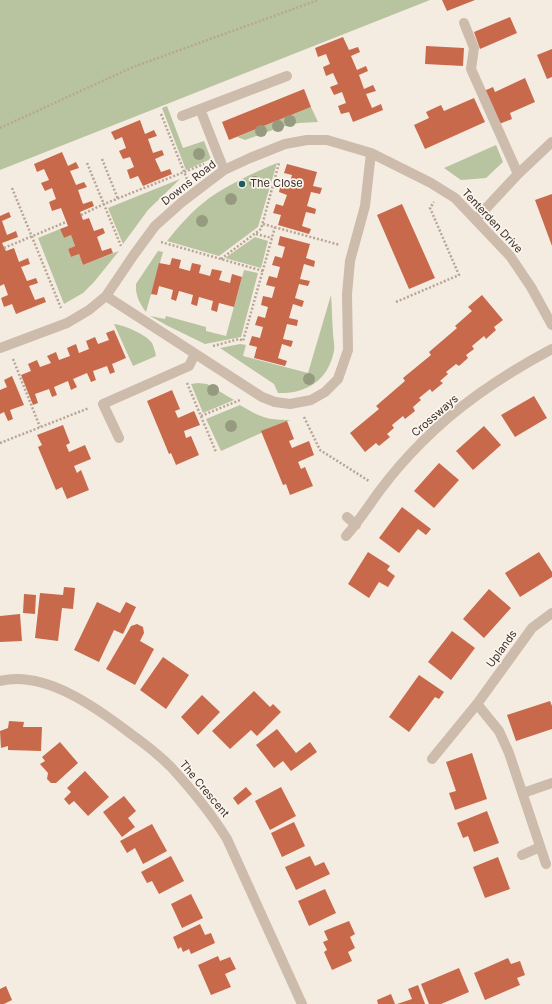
<!DOCTYPE html>
<style>
body{margin:0}
canvas{display:block;background:#f4ebe1}
</style>
<canvas width="552" height="1004"></canvas>
<script>
const g = document.querySelector('canvas').getContext('2d');
g.lineJoin = 'round';
function paint(path, color) {
  g.fillStyle = color;
  g.fill(path, 'evenodd');
}
function strokePath(path, color, width, dash) {
  g.strokeStyle = color;
  g.lineWidth = width;
  g.lineCap = dash ? 'butt' : 'round';
  g.setLineDash(dash || []);
  g.stroke(path);
}
function drawText(font, color, halo, rows, align = 'center') {
  g.font = font + ' Inter,sans-serif';
  g.lineWidth = 3.5;
  g.setLineDash([]);
  g.textBaseline = 'middle';
  g.strokeStyle = halo;
  g.fillStyle = color;
  for (const [text, x, y, turn = 0] of rows) {
    g.save();
    g.translate(x, y);
    g.rotate((+turn || 0) * Math.PI / 180);
    g.textAlign = isNaN(turn) ? turn : align;
    if (halo) g.strokeText(text, 0, 0);
    g.fillText(text, 0, 0);
    g.restore();
  }
}
const green = new Path2D(`
 M0,0H430L0,170Z
 M167,106L183,148L204,141L211,159L186,170L162,108Z
 M311,107L318,122L299,123L281,127L245,140L237,137Z
 M496,145L503,162L486,178L461,180L444,168Z
 M277,163L258,227L219,256L167,241C179,226 192,211 208,199C229,184 253,173 277,163Z
 M180,179L148,210L123,244L108,208Z
 M60,229L64,238L71,235L75,246L68,249L71,257L79,254L83,265L119,251L94,282L83,293L64,304L38,238Z
 M255,237L268,241L261,268L225,258Z
 M158,251L163,252L146,312C140,304 135,295 136,284Z
 M244,270L258,273L241,337L205,344L168,326L150,316L165,319L166,316L206,327V331L226,336Z
 M331,295C332,308 332,320 333,333C333,338 335,345 334,351C328,381 306,394 278,393L274,384L220,348L240,344L246,345L243,356L308,373Z
 M114,324C124,325 147,335 152,343C154,347 155,352 156,356L133,366Z
 M198,383L207,384L234,400L203,413L191,384Z
 M240,405C260,417 266,420 290,420L221,451L206,419Z`);
const building = new Path2D(`
 M442,0H475L447,11Z
 M510,17L517,33L480,49L474,32Z
 M343,37L349,50L358,47L360,52L351,56L357,70L366,66L368,71L359,75L364,89L373,85L376,91L366,94L372,108L381,104L383,110L353,122L349,112L341,114L338,106L346,103L342,92L334,95L330,87L338,84L333,73L326,76L323,67L330,64L326,54L318,57L315,48Z
 M426,46L464,48L463,66L425,64Z
 M552,49V77L547,79L537,55Z
 M525,78L535,102L510,113L512,119L499,124L484,91L493,87L495,92Z
 M304,89L311,107L229,140L222,122Z
 M474,98L485,122L425,149L414,125L429,118L426,112L441,105L444,111Z
 M140,120L145,134L154,130L157,136L148,139L153,153L162,150L164,155L155,159L161,172L170,169L172,174L143,186L138,176L130,179L127,170L134,167L130,157L123,159L119,151L126,148L122,137L115,140L111,132Z
 M62,152L68,166L76,162L79,168L70,171L76,185L84,182L87,187L78,190L83,204L92,201L94,206L80,212L83,220L89,218L94,231L103,228L105,233L97,237L102,251L111,248L113,253L83,265L79,254L71,257L68,249L75,246L71,235L64,238L60,229L68,226L61,208L52,211L49,202L56,199L52,188L45,191L41,183L49,180L44,169L37,172L34,164Z
 M287,164L317,172L313,186L322,188L320,194L311,192L307,206L316,209L315,214L306,212L302,226L311,229L309,234L278,225L281,215L273,213L276,204L283,206L287,195L279,192L281,183L289,185L292,175L284,173Z
 M552,194V246L535,200Z
 M402,204L435,278L409,289L377,215Z
 M9,212L11,217L2,221L7,235L16,231L18,237L2,243L6,251L14,248L19,262L28,258L30,264L21,267L27,281L36,278L38,283L29,286L35,300L44,297L46,302L16,314L12,304L4,307L1,298L8,295L4,284L0,286V216Z
 M280,236L310,244L306,258L315,261L314,267L304,264L300,279L310,281L308,286L299,284L295,298L304,301L302,307L293,304L289,318L298,320L297,326L287,324L283,339L293,341L291,347L282,344L278,358L287,361L285,366L254,358L257,347L249,345L252,336L260,338L263,327L255,325L258,316L265,318L268,307L261,305L263,296L272,298L275,287L266,285L269,276L277,278L280,267L272,265L275,256L282,258L285,247L278,245Z
 M172,258L181,260L179,268L190,271L192,263L201,265L199,273L210,276L212,269L222,271L219,280L230,283L232,274L242,277L234,307L219,303L217,312L211,310L213,301L199,297L197,306L191,304L193,295L179,291L176,301L171,299L173,290L159,286L157,295L151,294L159,263L170,265Z
 M482,295L503,320L494,327L496,330L486,339L484,336L472,346L474,349L466,355L468,358L459,366L456,364L446,372L448,374L440,381L443,383L432,392L430,389L419,398L421,400L413,407L415,411L405,419L403,416L392,425L394,428L387,434L390,437L379,446L376,443L365,452L350,433L379,409L376,406L405,381L403,378L431,355L429,352L457,328L455,326L472,311L468,307Z
 M114,330L126,358L112,364L115,372L110,374L107,366L93,371L96,380L91,382L87,373L73,379L77,387L71,390L68,381L54,387L57,395L52,397L49,389L35,394L38,403L33,405L21,375L31,371L28,364L37,360L40,367L51,363L47,356L56,352L59,360L70,356L67,348L76,344L79,353L89,349L86,341L95,337L98,344L109,340L106,333Z
 M12,376L24,405L10,410L13,419L8,421L4,412L0,414V390L7,387L4,380Z
 M172,390L180,409L175,411L178,418L194,411L200,425L184,431L186,438L191,436L199,455L176,465L171,453L169,454L147,401Z
 M534,396L547,418L515,437L501,415Z
 M287,421L294,439L289,441L292,448L309,441L314,455L298,462L301,469L305,467L313,486L290,495L286,484L283,485L261,431Z
 M63,425L70,443L66,445L69,452L85,445L91,459L74,466L77,473L81,470L89,490L67,499L62,487L56,490L38,447L42,445L37,435Z
 M484,426L501,445L473,470L456,451Z
 M439,463L459,480L434,508L414,491Z
 M402,507L431,529L426,535L418,529L399,553L379,538Z
 M368,552L390,566L387,570L395,576L388,587L379,582L369,598L348,584Z
 M539,552L552,572V577L520,597L505,573Z
 M64,587L75,588L73,609L62,608L58,641L35,638L40,593L63,595Z
 M489,589L511,608L484,638L463,619Z
 M24,594L36,595L35,614L23,613Z
 M97,602L120,613L126,602L136,607L123,634L114,630L99,662L74,650Z
 M20,614L22,641L0,642V616Z
 M137,624L143,627L144,633L140,641L154,649L135,685L106,669L131,626Z
 M452,631L475,648L451,680L428,662Z
 M163,657L189,675L166,709L140,690Z
 M419,675L444,692L439,699L435,697L409,732L389,717Z
 M254,691L270,707L273,704L281,712L257,736L251,730L230,749L212,731Z
 M202,695L220,712L198,735L181,717Z
 M550,701L552,706V729L516,741L507,715Z
 M9,721L24,722L23,727H42L41,751L8,750V746L1,748L0,731L8,728Z
 M277,729L296,753L310,742L317,752L291,771L283,761L274,768L256,745Z
 M60,742L78,763L56,783H51L47,779L48,773L40,764L45,761L42,757Z
 M472,753L487,799L455,810L449,793L456,791L446,762Z
 M85,771L109,797L88,816L74,801L69,805L64,799L71,792L67,788Z
 M246,787L252,794L238,805L233,798Z
 M281,787L296,816L270,830L255,801Z
 M124,796L136,811L128,818L135,827L122,837L103,812Z
 M487,811L499,843L474,852L468,836L463,838L457,823Z
 M294,822L305,846L282,857L271,833Z
 M152,824L167,851L143,864L135,848L127,853L120,841Z
 M171,856L184,881L159,894L152,881L147,883L141,872Z
 M310,856L315,866L324,862L330,874L296,890L285,867Z
 M498,857L510,889L485,898L473,867Z
 M325,889L336,913L309,926L298,901Z
 M191,894L203,918L182,928L171,904Z
 M349,921L355,934L350,937L355,948L348,952L352,961L332,970L324,952L327,950L323,942L328,940L324,931Z
 M200,924L205,935L211,933L215,943L191,954L189,949L183,952L181,947L178,949L173,937Z
 M218,956L220,961L230,957L236,969L225,974L231,987L211,995L198,965Z
 M508,958L511,964L520,961L525,975L517,978L520,985L485,1000L474,973Z
 M459,968L469,992L441,1004H429L421,984Z
 M418,985L425,1004H397L412,999L408,989Z
 M6,986L12,1000L4,1004H0V989Z
 M391,994L395,1004H378L377,1000Z`);
const path = new Path2D(`
 M161,114L187,179
 M0,128L133,67L318,0
 M102,159L118,199
 M87,163L121,246
 M12,188L61,308
 M81,215L104,204L204,164
 M263,224L340,245
 M256,234L272,238
 M161,242L263,271
 M4,248L66,222
 M221,259L261,229L279,163
 M396,302L459,275L430,208L434,202
 M213,346L239,339L243,341L275,227
 M13,359L40,427
 M187,383L216,452
 M201,416L240,400
 M304,417L320,450L369,481
 M0,443L89,408`);
const minor = new Path2D(`
 M464,23L474,48L471,69L518,174
 M200,109L224,170
 M182,116L287,76
 M476,219L518,174L552,142
 M106,296L262,397L275,402L290,404L311,400L325,392L338,379L348,350L347,294L350,261L365,206L371,153
 M0,348L67,323L89,310L106,296L133,256L155,226L182,202L224,170L250,158L285,144L307,140H327L371,153L431,183L455,198L510,256L531,287L552,325
 M119,438L103,404L189,366L195,354
 M347,517L356,525
 M346,536C359,521 369,505 381,489C393,473 407,457 421,443C458,405 505,374 552,349
 M0,681C45,670 97,708 131,734C145,744 159,755 171,767C192,790 211,813 227,839L302,1004
 M477,704L499,731L509,753L546,864
 M432,759L477,704L532,628L552,613
 M523,793L552,783
 M522,855L540,847`);
const trees = [
 [290,121],
 [278,126],
 [261,131],
 [199,154],
 [255,182],
 [231,199],
 [202,221],
 [309,379],
 [213,390],
 [231,426]
];
const markers = [
 [242,184,4,"#1f5a5e"]
];
const streetNames = [
 ["Downs Road",189,183,-38],
 ["Tenterden Drive",492,221,47],
 ["Crossways",435,416,-41],
 ["Uplands",502,649,-54],
 ["The Crescent",204,789,50]
];
const poiNames = [
 ["The Close",250,184]
];
paint(green, '#b8c4a0');
paint(building, '#c8694b');
strokePath(path, '#b9a596', 2.5, [2, 2]);
strokePath(minor, '#cdbbac', 10);
g.fillStyle = '#969b7f';
for (const [x, y] of trees) {
  g.beginPath();
  g.arc(x, y, 6, 0, 2 * Math.PI);
  g.fill();
}
for (const [x, y, r, color] of markers) {
  const dot = new Path2D();
  dot.arc(x, y, r, 0, 2 * Math.PI);
  g.fillStyle = color;
  g.fill(dot);
  strokePath(dot, '#fbf5ee', 1.5);
}
drawText('11px', '#3b302b', '#fbf5ee', streetNames);
drawText('11px', '#3b302b', '#fbf5ee', poiNames, 'left');
</script>
